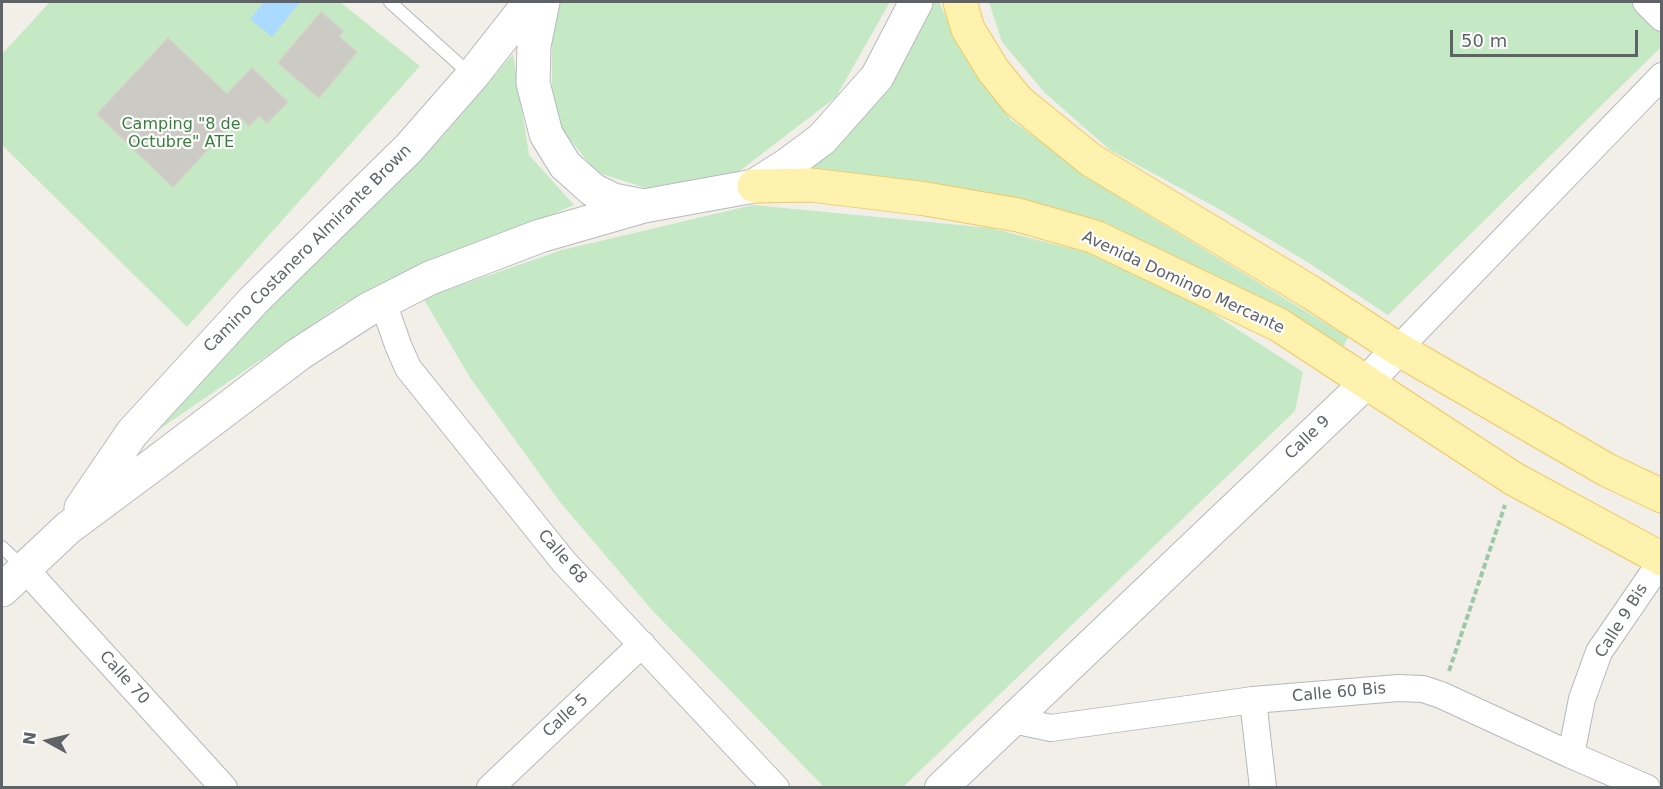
<!DOCTYPE html>
<style>
body{margin:0}
#map{position:relative;width:1663px;height:789px;overflow:hidden;background:#f1efe8;font-family:"DejaVu Sans",sans-serif}
canvas{display:block}
.frame{position:absolute;inset:0;border:3px solid #5f6368;pointer-events:none}
.north{position:absolute;left:18px;top:711px;width:60px;height:60px;-webkit-text-stroke:4px #fff;paint-order:stroke;rotate:278deg;font-size:16px;font-weight:700;line-height:24px;text-align:center;color:#5f6368}
.north::after{content:'';display:block;margin:auto;width:21px;height:27px;background:#5f6368;clip-path:polygon(50% 0,100% 100%,50% 72%,0 100%)}
.scale{position:absolute;left:1450px;top:30px;width:188px;height:27px;box-sizing:border-box;border:3px solid #5f6368;border-top:0;padding-left:8px;font-size:18px;line-height:21px;white-space:nowrap;color:#5f6368;-webkit-text-stroke:4px #fff;paint-order:stroke}
</style>
<div id="map">
<canvas width="1663" height="789"></canvas>
<div class="frame"></div>
<div class="north">N</div>
<div class="scale">50 m</div>
</div>
<script>
const g = document.querySelector('canvas').getContext('2d');
g.lineJoin = 'round';
function paint(path, color) {
  g.fillStyle = color;
  g.fill(path, 'evenodd');
}
function strokePath(path, color, width, dash) {
  g.strokeStyle = color;
  g.lineWidth = width;
  g.lineCap = dash ? 'butt' : 'round';
  g.setLineDash(dash || []);
  g.stroke(path);
}
function drawText(font, color, halo, rows, align = 'center') {
  g.font = font + ' "DejaVu Sans",sans-serif';
  g.lineWidth = 4.5;
  g.setLineDash([]);
  g.textBaseline = 'middle';
  g.strokeStyle = halo;
  g.fillStyle = color;
  for (const [text, x, y, turn = 0] of rows) {
    g.save();
    g.translate(x, y);
    g.rotate((+turn || 0) * Math.PI / 180);
    g.textAlign = isNaN(turn) ? turn : align;
    if (halo) g.strokeText(text, 0, 0);
    g.fillText(text, 0, 0);
    g.restore();
  }
}
const green = new Path2D(`
 M50,2H340L420,66L187,327L2,145V54Z
 M560,2H890L836,97L733,176L649,189L596,172L552,117V33Z
 M924,2H939L953,32L1011,120L1131,205L1348,337L1341,352L1105,226L960,188L789,175Z
 M989,2H1661V47L1388,315L1309,263L1219,209L1110,150L1045,93L1002,42Z
 M513,54L529,155L574,205L345,302L129,450L296,271L444,135Z
 M753,205L991,228L1088,253L1197,303L1303,372L1295,411L903,787H824L652,610L560,502L471,379L423,298L562,250Z`);
const water = new Path2D(`
 M264,2H300L272,37L250,19Z`);
const building = new Path2D(`
 M321,12L343,31L339,37L357,52L319,98L278,63Z
 M168,38L227,94L252,68L288,102L267,123L259,116L249,126L239,116L173,187L97,114Z`);
const path = new Path2D(`
 M1449,671L1505,505`);
const service = new Path2D(`
 M390,2L471,75
 M2,547L24,568`);
const minor = new Path2D(`
 M1646,2L1662,18
 M383,302L398,345L408,368L564,562L776,788
 M1398,349L1662,76
 M25,569L224,788
 M1253,700L1263,788
 M1013,720L1051,728L1253,700L1398,688L1423,689L1441,695L1571,755L1647,788
 M1571,755L1582,699L1599,652L1662,560
 M490,788L642,644`);
const tertiary = new Path2D(`
 M941,788L1366,383L1398,349`);
const secondary = new Path2D(`
 M543,2L534,46L533,83L546,134L565,165L593,190L613,200L644,206L754,186L787,165L822,139L877,77L916,2
 M81,508L132,433L254,300L409,148L472,76L530,2
 M2,590L68,528L158,461L299,354L367,310L430,278L540,236L644,206`);
const primary = new Path2D(`
 M960,2L968,29L993,70L1018,101L1091,160L1312,293L1398,349L1607,470L1662,496
 M754,186L811,185L926,199L1018,215L1095,237L1279,325L1514,479L1662,559`);
const parkNames = [
 ["Camping \"8 de",181,125],
 ["Octubre\" ATE",181,143]
];
const streetNames = [
 ["Camino Costanero Almirante Brown",308,249,-45],
 ["Avenida Domingo Mercante",1183,283,25],
 ["Calle 9",1308,438,-44],
 ["Calle 68",562,557,49],
 ["Calle 9 Bis",1622,621,-58],
 ["Calle 70",124,678,48],
 ["Calle 60 Bis",1339,693,-5],
 ["Calle 5",566,716,-43]
];
paint(green, '#c5e8c5');
paint(water, '#aadaff');
paint(building, '#cccac5');
strokePath(building, '#d6d1c6', 1.5);
strokePath(service, '#b5b8bc', 14);
strokePath(minor, '#b5b8bc', 28);
strokePath(tertiary, '#b5b8bc', 34);
strokePath(secondary, '#b6babf', 35);
strokePath(primary, '#f2c960', 35);
strokePath(path, '#9cc7a9', 4, [6, 3]);
strokePath(service, '#fff', 12);
strokePath(minor, '#fff', 26);
strokePath(tertiary, '#fff', 32);
strokePath(secondary, '#fff', 33);
strokePath(primary, '#fff2af', 33);
drawText('16px', '#348238', '#fff', parkNames);
drawText('16px', '#5f6368', '#fff', streetNames);
</script>
